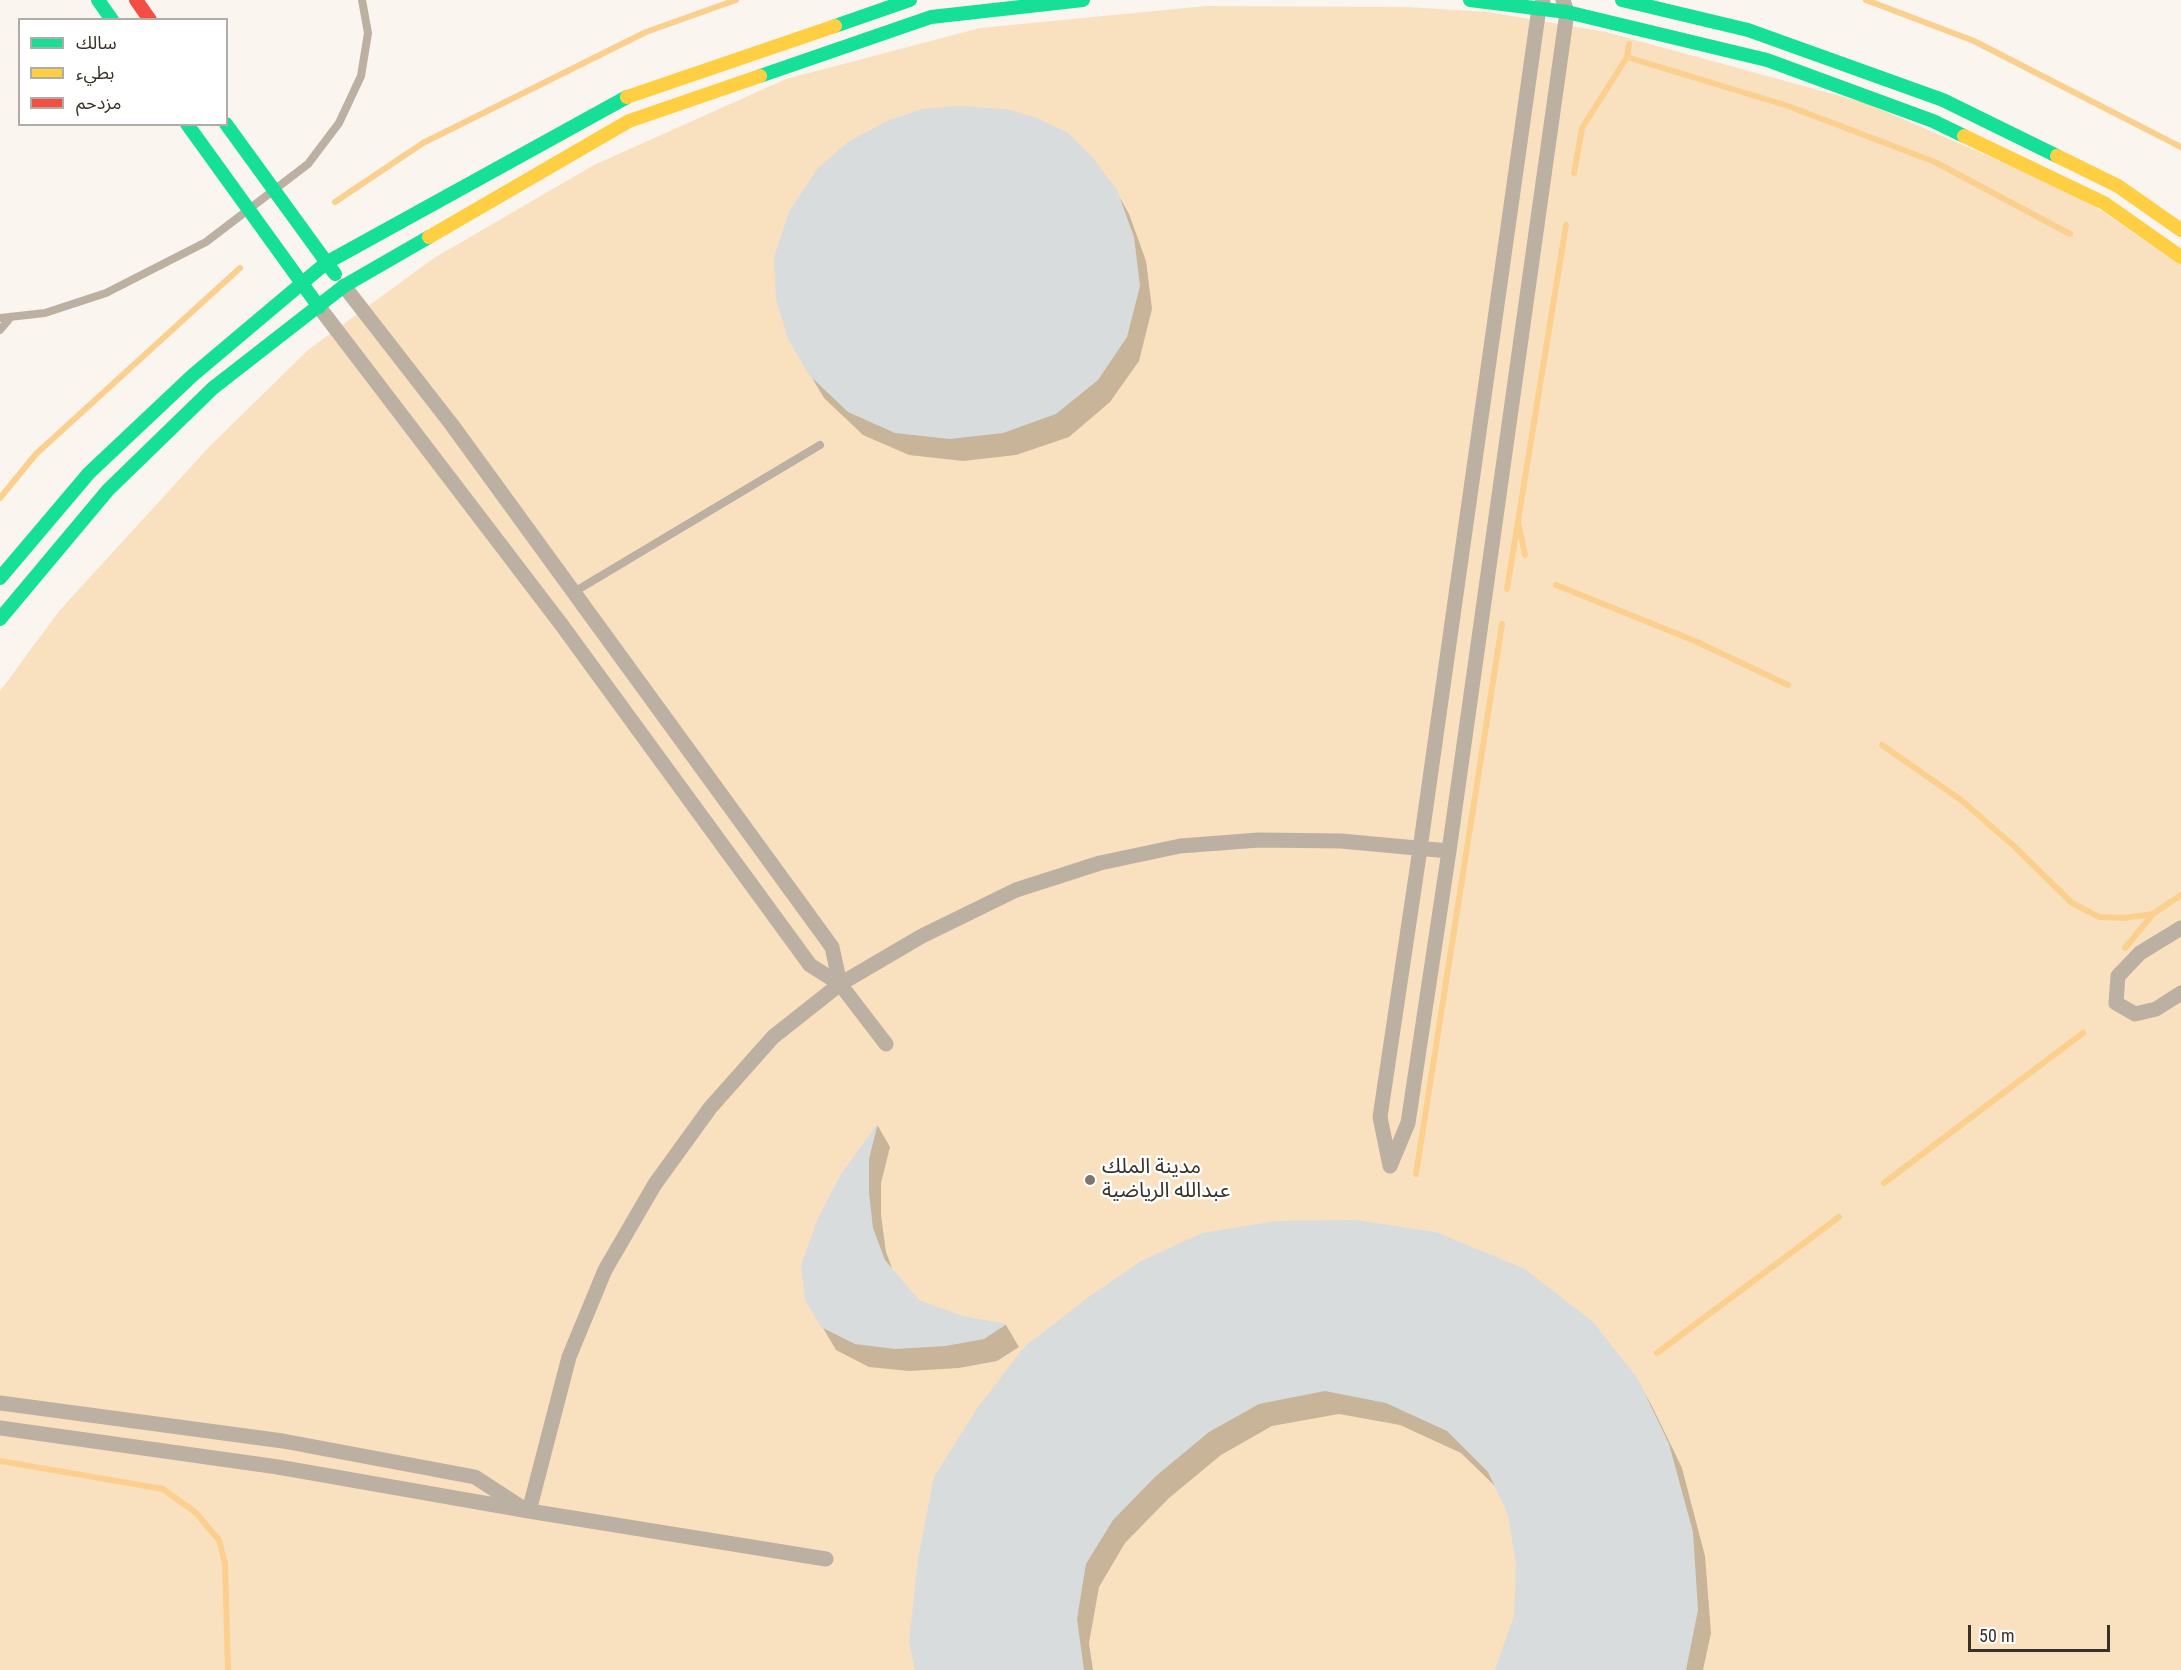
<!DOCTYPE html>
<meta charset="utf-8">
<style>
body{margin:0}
#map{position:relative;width:2181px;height:1670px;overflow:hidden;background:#faf5ef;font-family:"Roboto Condensed","Noto Sans Arabic",sans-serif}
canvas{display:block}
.legend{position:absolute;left:18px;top:18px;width:210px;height:108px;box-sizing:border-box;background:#fff;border:2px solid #b0ada8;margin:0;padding:8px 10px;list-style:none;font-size:18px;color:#393125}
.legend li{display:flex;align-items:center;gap:12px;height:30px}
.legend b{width:30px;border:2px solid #b0ada8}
.scale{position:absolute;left:1968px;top:1625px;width:142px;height:27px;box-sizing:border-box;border:3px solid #393125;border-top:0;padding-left:8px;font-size:18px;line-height:21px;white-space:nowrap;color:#393125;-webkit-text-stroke:4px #fff;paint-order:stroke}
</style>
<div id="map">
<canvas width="2181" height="1670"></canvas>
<ul class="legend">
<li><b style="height:8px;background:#16e098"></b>سالك</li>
<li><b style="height:8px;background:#ffcf43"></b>بطيء</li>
<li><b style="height:8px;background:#f24e42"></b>مزدحم</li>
</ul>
<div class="scale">50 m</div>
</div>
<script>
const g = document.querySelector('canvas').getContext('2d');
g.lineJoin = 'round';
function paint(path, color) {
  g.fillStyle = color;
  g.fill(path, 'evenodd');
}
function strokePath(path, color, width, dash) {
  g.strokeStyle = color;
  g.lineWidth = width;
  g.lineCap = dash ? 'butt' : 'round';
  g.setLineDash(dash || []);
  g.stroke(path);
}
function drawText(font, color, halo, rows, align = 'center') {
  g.font = font + ' "Roboto Condensed","Noto Sans Arabic",sans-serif';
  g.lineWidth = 5;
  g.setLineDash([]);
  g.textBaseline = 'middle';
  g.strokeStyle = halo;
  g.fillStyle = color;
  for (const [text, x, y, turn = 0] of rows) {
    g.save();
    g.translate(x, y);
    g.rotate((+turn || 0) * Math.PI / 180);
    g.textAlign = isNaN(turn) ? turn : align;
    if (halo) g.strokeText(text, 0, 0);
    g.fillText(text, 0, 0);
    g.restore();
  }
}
const green = new Path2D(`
 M1206,6L1407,7L1488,12L1606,32L1866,103L2078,195L2181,265V1670H0V691L60,610L209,447L308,350L434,258L594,165L786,79L980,28Z`);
const shadow = new Path2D(`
 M1116,191L1129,214L1146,261L1152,309L1139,361L1110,402L1069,437L1016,455L963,461L909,455L863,435L824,398L789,339Z
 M878,1126L890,1147L881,1183V1215L886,1252L893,1271L918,1301L962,1318L1006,1325L1019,1347L997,1361L959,1368L909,1371L869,1367L836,1350L806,1299L842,1174Z
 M1025,1348L1637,1380L1651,1404L1682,1468L1705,1556L1711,1633L1703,1670H1497L1516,1616L1518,1564L1509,1515L1498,1489L1461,1453L1400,1425L1339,1414L1272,1426L1221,1455L1169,1498L1125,1543L1099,1587L1089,1643L1093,1670H916Z`);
const stream = new Path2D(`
 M1866,0L1974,41L2181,147
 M1627,57L1788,106L1935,162L2070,234
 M1574,173L1582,128L1627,57L1629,44
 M335,202L423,143L646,32L736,0
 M0,498L36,454L240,268
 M1519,526L1525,555
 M1556,585L1695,641L1788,685
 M1507,589L1566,225
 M1882,745L1961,800L2016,848L2072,903L2099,917L2124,918L2153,914
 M2125,948L2153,914L2181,895
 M1416,1174L1502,624
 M1884,1183L2083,1033
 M1657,1353L1839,1217
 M0,1461L163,1489L195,1512L219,1540L225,1563L228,1670`);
const building = new Path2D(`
 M959,106L1006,109L1034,117L1067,132L1093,158L1117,190L1134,237L1140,286L1127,337L1098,380L1056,414L1003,433L950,439L895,433L848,412L809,375L788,339L776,299L774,257L789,212L817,169L848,142L887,121L922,109Z
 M878,1123L869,1159V1192L873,1228L885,1260L919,1300L963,1316L1007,1324L984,1339L946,1346L895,1349L855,1344L821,1327L805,1300L801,1266L817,1220L841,1174Z
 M1355,1220L1436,1232L1525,1269L1593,1322L1638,1379L1669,1444L1693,1532L1698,1610L1686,1670H1495L1514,1616L1516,1564L1508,1515L1488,1472L1447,1431L1386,1403L1325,1391L1259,1404L1209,1432L1156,1476L1113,1520L1086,1564L1077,1619L1084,1670H915L909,1642L918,1559L934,1477L976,1410L1024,1347L1090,1296L1141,1261L1202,1233L1277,1221Z`);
const lane = new Path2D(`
 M0,318L45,313L106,293L206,242L308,164L339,123L361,76L368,33L362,0
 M0,330L11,317
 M574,592L820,445`);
const street = new Path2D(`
 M344,286L452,425L832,947L840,984
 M319,307L561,624L810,965L840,984L886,1044
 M2181,928L2140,953L2118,976L2116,1003L2135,1014L2156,1009L2181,993
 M1390,1166L1408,1123L1449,851L1567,12L1563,0
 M1390,1166L1380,1117L1420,849L1539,8L1543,2
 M0,1403L283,1441L475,1477L521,1507
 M0,1428L278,1467L529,1511L826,1559
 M529,1511L569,1357L605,1270L655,1184L710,1108L773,1037L840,984L922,936L1016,890L1100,863L1180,846L1259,840L1341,841L1449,851`);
const fast = new Path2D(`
 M98,0L112,20
 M1470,0L1567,12L1767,60L1933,121L1964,136
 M1622,0L1748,30L1943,100L2057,156
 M835,26L910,0
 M760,76L931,17L1083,0
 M187,124L319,307
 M226,124L335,274
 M0,578L89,473L193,375L326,263L627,97
 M0,619L108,490L213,388L344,286L429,237`);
const slow = new Path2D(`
 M627,97L835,26
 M1964,136L2104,203L2181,257
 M2057,156L2118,186L2181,230
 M429,237L629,121L760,76`);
const jam = new Path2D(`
 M136,0L150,20`);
const markers = [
 [1090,1180,6,"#7d766c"]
];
const poiNames = [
 ["مدينة الملك",1102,1168],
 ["عبدالله الرياضية",1102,1192]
];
paint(green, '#f9e1c0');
paint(shadow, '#0003');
strokePath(stream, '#fbd08e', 6);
paint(building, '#d8dcdd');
strokePath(lane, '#bbb0a1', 8);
strokePath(street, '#bbb0a1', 15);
strokePath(fast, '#16e098', 14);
strokePath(slow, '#ffcf43', 14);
strokePath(jam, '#f24e42', 14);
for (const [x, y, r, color] of markers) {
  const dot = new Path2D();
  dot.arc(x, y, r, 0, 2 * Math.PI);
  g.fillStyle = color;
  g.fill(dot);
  strokePath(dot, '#fff', 2);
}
drawText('21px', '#393125', '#fff', poiNames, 'left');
</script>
